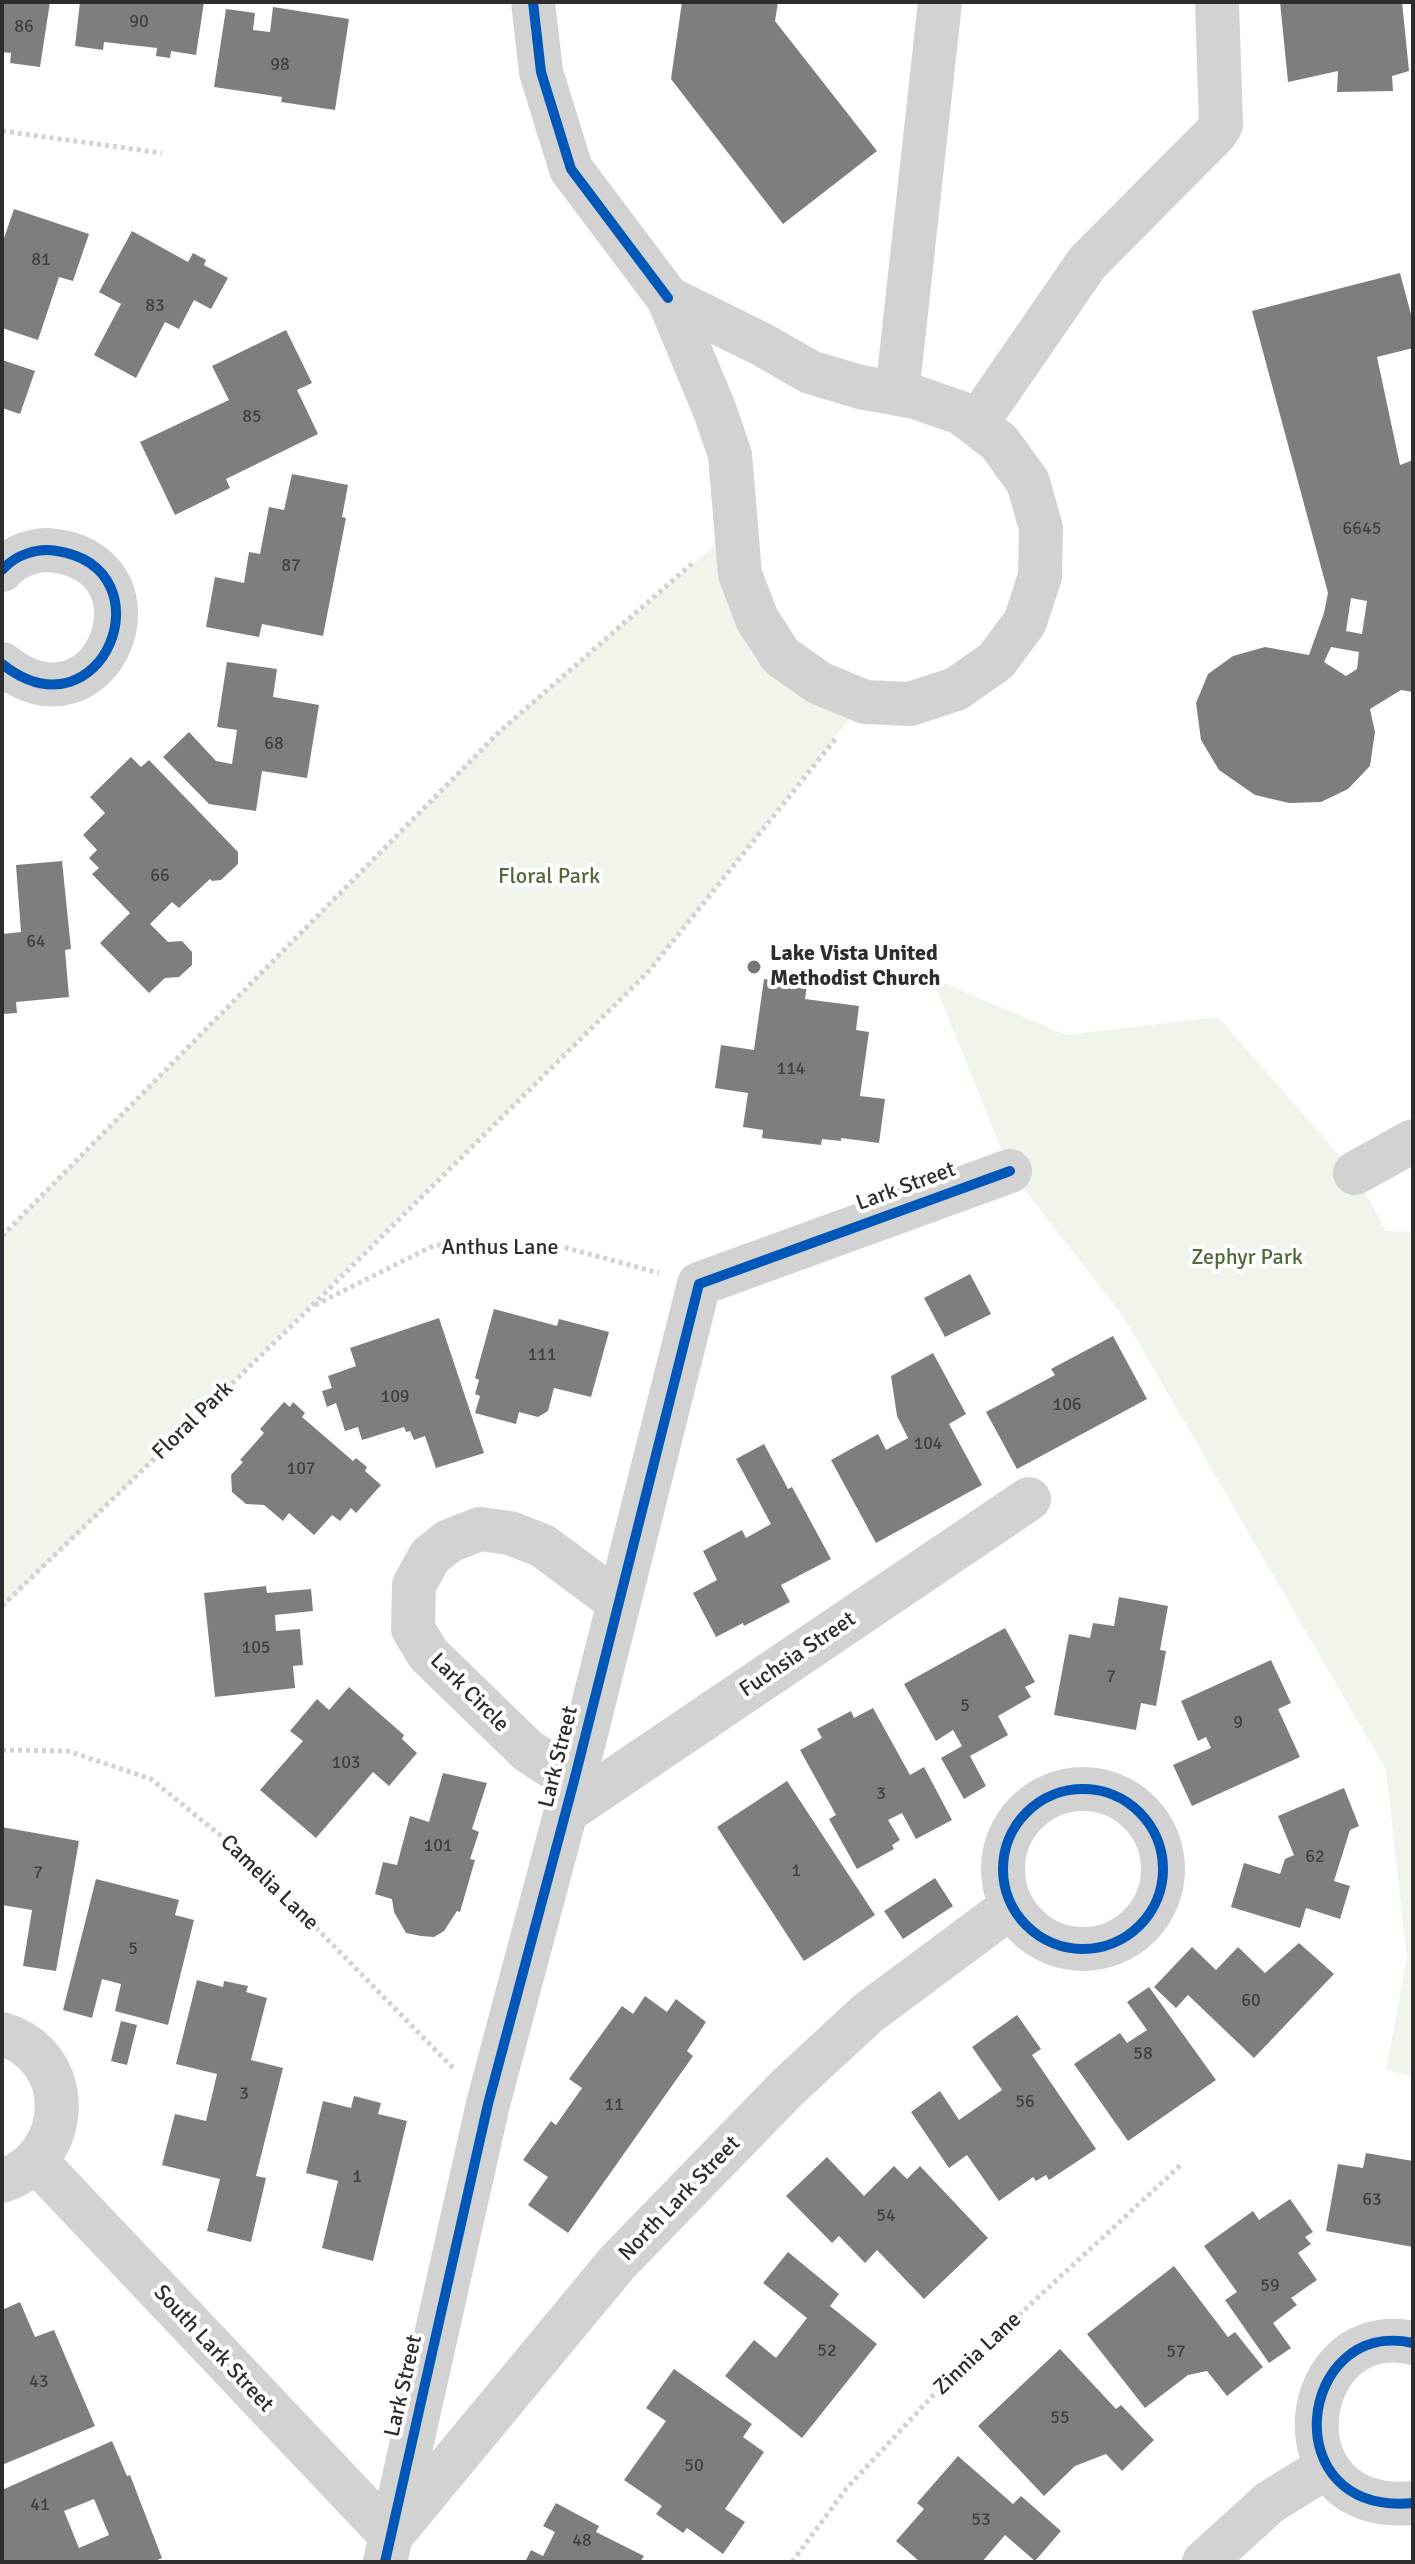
<!DOCTYPE html>
<style>
body{margin:0}
#map{position:relative;width:1415px;height:2564px;overflow:hidden;background:#fff;font-family:Signika,sans-serif}
canvas{display:block}
.frame{position:absolute;inset:0;border:4px solid #2d2d2d;pointer-events:none}
</style>
<div id="map">
<canvas width="1415" height="2564"></canvas>
<div class="frame"></div>
</div>
<script>
const g = document.querySelector('canvas').getContext('2d');
g.lineJoin = 'round';
function paint(path, color) {
  g.fillStyle = color;
  g.fill(path, 'evenodd');
}
function strokePath(path, color, width, dash) {
  g.strokeStyle = color;
  g.lineWidth = width;
  g.lineCap = dash ? 'butt' : 'round';
  g.setLineDash(dash || []);
  g.stroke(path);
}
function drawText(font, color, halo, rows, align = 'center') {
  g.font = font + ' Signika,sans-serif';
  g.lineWidth = 8;
  g.setLineDash([]);
  g.textBaseline = 'middle';
  g.strokeStyle = halo;
  g.fillStyle = color;
  for (const [text, x, y, turn = 0] of rows) {
    g.save();
    g.translate(x, y);
    g.rotate((+turn || 0) * Math.PI / 180);
    g.textAlign = isNaN(turn) ? turn : align;
    if (halo) g.strokeText(text, 0, 0);
    g.fillText(text, 0, 0);
    g.restore();
  }
}
const green = new Path2D(`
 M729,533L749,619L862,703L649,971L2,1609V1236L498,733Z
 M932,978L1066,1035L1218,1017L1355,1173L1386,1231L1413,1232V2076L1386,2070L1407,1958L1386,1770L1123,1316L1010,1171Z`);
const building = new Path2D(`
 M2,2H50L40,67L10,63L11,53L2,52Z
 M80,2H204L196,55L171,51L170,58L156,56L157,48L104,42L103,50L75,46Z
 M682,2H778L775,21L877,151L783,224L671,79Z
 M1280,2H1402L1409,71L1392,76L1393,91L1337,92L1338,71L1288,82Z
 M273,7L349,19L335,110L281,102L282,97L214,87L226,9L255,13L253,30L270,32Z
 M14,209L89,234L73,281L59,277L38,340L2,328V244Z
 M132,231L188,262L193,253L206,260L204,265L228,278L211,309L194,300L179,329L165,322L136,378L94,355L121,304L99,292Z
 M1400,273L1413,322V348L1377,357L1400,465L1413,460V692L1401,690L1370,709L1375,732L1370,766L1348,789L1321,802L1289,803L1255,795L1219,770L1201,740L1196,703L1208,674L1233,656L1265,647L1309,655L1324,613L1328,593L1252,311ZM1351,598L1367,601L1362,634L1346,631ZM1331,647L1359,652L1357,669L1346,676L1324,662Z
 M286,330L312,383L297,390L318,434L226,479L230,488L175,515L140,442L229,400L212,366Z
 M2,360L35,371L20,414L2,408Z
 M292,474L348,485L342,517L346,518L323,636L262,624L259,637L206,627L215,577L244,583L249,552L260,554L269,507L284,510Z
 M227,662L277,669L273,697L319,705L307,778L262,771L256,811L209,804L163,757L189,732L216,761L232,764L237,730L217,727Z
 M131,757L141,767L149,760L238,852V864L221,880L212,881L210,879L179,908L172,902L150,924L168,942L182,941L192,952V965L179,977L165,978L149,993L100,943L130,913L92,874L99,868L89,858L97,850L83,835L105,813L90,797Z
 M62,861L71,949L65,950L69,997L16,1002L17,1013L2,1014V934L21,932L16,865Z
 M764,979L807,985L805,999L859,1006L856,1030L869,1032L860,1096L885,1099L879,1143L841,1138V1141L822,1139L821,1145L762,1138L763,1130L743,1127L748,1093L715,1088L721,1045L754,1050Z
 M970,1274L991,1314L945,1337L924,1298Z
 M494,1309L557,1326L559,1319L609,1332L591,1397L554,1388L548,1411L538,1417L519,1412L516,1424L475,1413L480,1396L475,1394L479,1380L475,1378Z
 M439,1318L484,1453L436,1468L425,1436L414,1440L410,1431L406,1432L404,1427L362,1440L358,1427L345,1431L336,1403L327,1407L322,1391L332,1388L328,1376L356,1366L350,1348Z
 M1113,1336L1147,1399L1017,1469L986,1412L1055,1375L1051,1369Z
 M933,1353L966,1414L949,1424L982,1485L876,1543L831,1460L878,1434L886,1450L908,1438L897,1416L891,1376Z
 M284,1402L290,1407L293,1402L305,1413L302,1417L353,1461L356,1458L367,1467L365,1471L381,1485L356,1513L351,1508L340,1521L332,1515L314,1535L289,1513L283,1521L264,1505L246,1504L232,1492L231,1475L243,1462L240,1460L264,1433L260,1429Z
 M764,1444L788,1489L792,1487L831,1559L781,1585L790,1602L744,1626L743,1623L716,1637L693,1593L717,1580L703,1551L742,1530L746,1538L771,1524L736,1459Z
 M266,1586L267,1593L311,1589L313,1611L275,1615L276,1631L300,1629L303,1665L293,1666L295,1688L215,1697L204,1593Z
 M1119,1597L1168,1606L1160,1650L1166,1651L1156,1706L1141,1703L1136,1730L1054,1715L1069,1634L1090,1638L1093,1623L1114,1626Z
 M1005,1628L1035,1682L1025,1687L1031,1697L998,1716L1008,1735L970,1756L986,1786L964,1799L941,1758L962,1746L953,1730L936,1741L904,1684Z
 M1271,1660L1291,1703L1278,1709L1300,1757L1192,1806L1173,1765L1211,1748L1206,1737L1198,1741L1181,1701Z
 M349,1687L404,1735L402,1739L417,1753L389,1786L373,1772L316,1838L260,1790L303,1741L290,1731L317,1699L329,1710Z
 M873,1708L910,1775L924,1767L952,1820L916,1839L902,1813L888,1820L900,1840L892,1845L894,1849L857,1869L829,1819L836,1815L800,1750L822,1738L817,1729L851,1711L854,1718Z
 M443,1773L487,1783L472,1829L479,1832L470,1859L475,1860L460,1912L457,1911L444,1931L434,1937L421,1936L406,1933L394,1912L392,1899L375,1894L383,1862L397,1865L410,1816L429,1822Z
 M787,1781L875,1915L804,1961L717,1827Z
 M1344,1788L1359,1826L1350,1830L1334,1881L1350,1886L1340,1919L1306,1908L1300,1928L1231,1907L1244,1863L1280,1874L1285,1859L1294,1855L1278,1816Z
 M2,1827L79,1841L56,1971L23,1966L32,1910L2,1905Z
 M935,1878L953,1906L903,1939L884,1911Z
 M96,1879L179,1900L175,1915L194,1920L168,2025L115,2011L121,1984L102,1979L92,2018L63,2010Z
 M1299,1943L1334,1974L1254,2058L1188,1995L1176,2008L1154,1987L1192,1947L1216,1970L1238,1947L1265,1973Z
 M197,1980L223,1987L224,1981L248,1986L246,1992L267,1998L251,2060L283,2068L256,2176L266,2178L251,2242L207,2231L220,2179L162,2165L175,2114L206,2121L217,2074L176,2064Z
 M1149,1987L1216,2080L1128,2141L1074,2064L1120,2033L1127,2043L1147,2030L1127,2002Z
 M645,1996L667,2012L676,1999L706,2022L687,2051L693,2056L568,2233L528,2205L548,2177L523,2160L551,2121L556,2125L582,2088L569,2079L622,2006L633,2014Z
 M1017,2015L1041,2049L1032,2055L1096,2149L1049,2180L1046,2175L1036,2181L1033,2177L999,2201L967,2155L949,2168L911,2112L940,2091L959,2120L1002,2090L972,2047Z
 M121,2021L137,2025L127,2065L111,2061Z
 M354,2096L381,2103L378,2114L407,2121L373,2261L322,2248L338,2181L306,2173L323,2101L351,2108Z
 M1366,2153L1413,2161V2247L1326,2231L1338,2164L1363,2168Z
 M827,2157L864,2196L894,2166L907,2179L920,2166L988,2238L924,2299L877,2250L865,2263L839,2236L832,2243L786,2196Z
 M1290,2199L1313,2232L1305,2237L1311,2244L1298,2253L1317,2280L1291,2298L1297,2305L1273,2323L1291,2348L1269,2363L1225,2300L1237,2292L1204,2246L1253,2211L1259,2220Z
 M788,2252L839,2294L830,2306L877,2344L802,2438L725,2376L754,2340L776,2358L807,2318L763,2283Z
 M1174,2266L1228,2337L1235,2332L1263,2367L1227,2396L1207,2371L1188,2375L1145,2408L1087,2334Z
 M20,2302L35,2337L54,2330L95,2426L2,2465V2310Z
 M1060,2349L1116,2409L1121,2405L1154,2440L1122,2471L1106,2454L1075,2466L1044,2496L978,2426Z
 M674,2369L752,2424L743,2437L764,2452L725,2509L745,2522L723,2554L687,2528L683,2533L656,2514L662,2506L624,2480L666,2421L646,2408Z
 M112,2441L127,2476L130,2475L162,2558L153,2562H2V2490ZM94,2499L109,2535L79,2548L64,2511Z
 M958,2456L1013,2504L1021,2496L1061,2531L1035,2561L1005,2535L982,2562H920L896,2541L924,2509L917,2503Z
 M556,2503L599,2526L596,2532L644,2556L640,2562H525L531,2550L543,2556L555,2532L543,2526Z`);
const path = new Path2D(`
 M2,131L162,153
 M2,1236L498,733L695,561
 M315,1305L435,1245L559,1246L659,1273
 M2,1606L311,1307L649,971L837,737
 M2,1750L68,1751L151,1779L247,1857L454,2069
 M792,2562L846,2489L937,2391L1183,2163`);
const minor = new Path2D(`
 M533,2L541,72L571,169L668,298L715,411L730,455L740,574L757,619L781,656L819,683L865,702L910,704L956,689L996,661L1025,622L1040,576L1041,528L1028,482L999,442L961,413L915,397L860,387L810,372L763,345L668,298
 M897,394L940,2
 M976,424L1087,263L1215,134L1221,125L1217,2
 M2,570C15,555 38,547 57,551C171,569 102,743 2,664
 M1355,1173L1413,1141
 M574,1781L528,1751L428,1654L413,1629L414,1585L430,1556L449,1541L480,1529L510,1533L543,1546L617,1601
 M1003 1869a80 80 0 1 1 160 0a80 80 0 1 1-160 0Z
 M566,1812L1029,1499
 M2,2034C76,2056 74,2157 2,2181
 M36,2161L391,2536L617,2263L787,2088L868,2013L1012,1906
 M1413,2343C1298,2317 1272,2516 1413,2503
 M385,2562L488,2104L574,1781L699,1284L1010,1171
 M1204,2562L1270,2502L1327,2467`);
const cycleway = new Path2D(`
 M533,2L541,72L571,169L668,298
 M2,570C15,555 38,547 57,551C171,569 102,743 2,664
 M1003 1869a80 80 0 1 1 160 0a80 80 0 1 1-160 0Z
 M1413,2343C1298,2317 1272,2516 1413,2503
 M385,2562L488,2104L574,1781L699,1284L1010,1171`);
const markers = [
 [754,967,8,"#767676"]
];
const numberNames = [
 ["90",139,22],
 ["86",24,27],
 ["98",280,65],
 ["81",41,260],
 ["83",155,306],
 ["85",252,417],
 ["6645",1362,529],
 ["87",291,566],
 ["68",274,744],
 ["66",160,876],
 ["64",36,942],
 ["114",791,1069],
 ["111",542,1355],
 ["109",395,1397],
 ["106",1067,1405],
 ["104",928,1444],
 ["107",301,1469],
 ["105",256,1648],
 ["7",1111,1677],
 ["5",965,1706],
 ["9",1238,1723],
 ["103",346,1763],
 ["3",881,1794],
 ["101",438,1846],
 ["62",1315,1857],
 ["1",796,1871],
 ["7",38,1873],
 ["5",133,1949],
 ["60",1251,2001],
 ["58",1143,2054],
 ["3",244,2094],
 ["56",1025,2102],
 ["11",614,2105],
 ["1",357,2177],
 ["63",1372,2200],
 ["54",886,2216],
 ["59",1270,2286],
 ["52",827,2351],
 ["57",1176,2352],
 ["43",39,2382],
 ["55",1060,2418],
 ["50",694,2466],
 ["41",40,2505],
 ["53",981,2520],
 ["48",582,2541]
];
const parkNames = [
 ["Floral Park",549,877],
 ["Zephyr Park",1247,1258]
];
const poiNames = [
 ["Lake Vista United",770,954],
 ["Methodist Church",770,979]
];
const streetNames = [
 ["Lark Street",906,1187,-20],
 ["Anthus Lane",500,1248],
 ["Floral Park",193,1421,-44],
 ["Fuchsia Street",798,1655,-34],
 ["Lark Circle",469,1693,45],
 ["Lark Street",559,1757,-76],
 ["Camelia Lane",269,1883,44],
 ["North Lark Street",680,2199,-46],
 ["South Lark Street",213,2349,47],
 ["Zinnia Lane",978,2354,-43],
 ["Lark Street",404,2386,-77]
];
paint(green, '#eff5ea');
paint(building, '#7e7e7e');
strokePath(path, '#d2d2d2', 5, [4, 4]);
strokePath(minor, '#d2d2d2', 44);
strokePath(cycleway, '#0057b8', 10);
for (const [x, y, r, color] of markers) {
  const dot = new Path2D();
  dot.arc(x, y, r, 0, 2 * Math.PI);
  g.fillStyle = color;
  g.fill(dot);
  strokePath(dot, '#fff', 3);
}
drawText('18px', '#414141', null, numberNames);
drawText('22px', '#4e6b37', '#fff', parkNames);
drawText('bold 22px', '#2d2d2d', '#fff', poiNames, 'left');
drawText('22px', '#2d2d2d', '#fff', streetNames);
</script>
